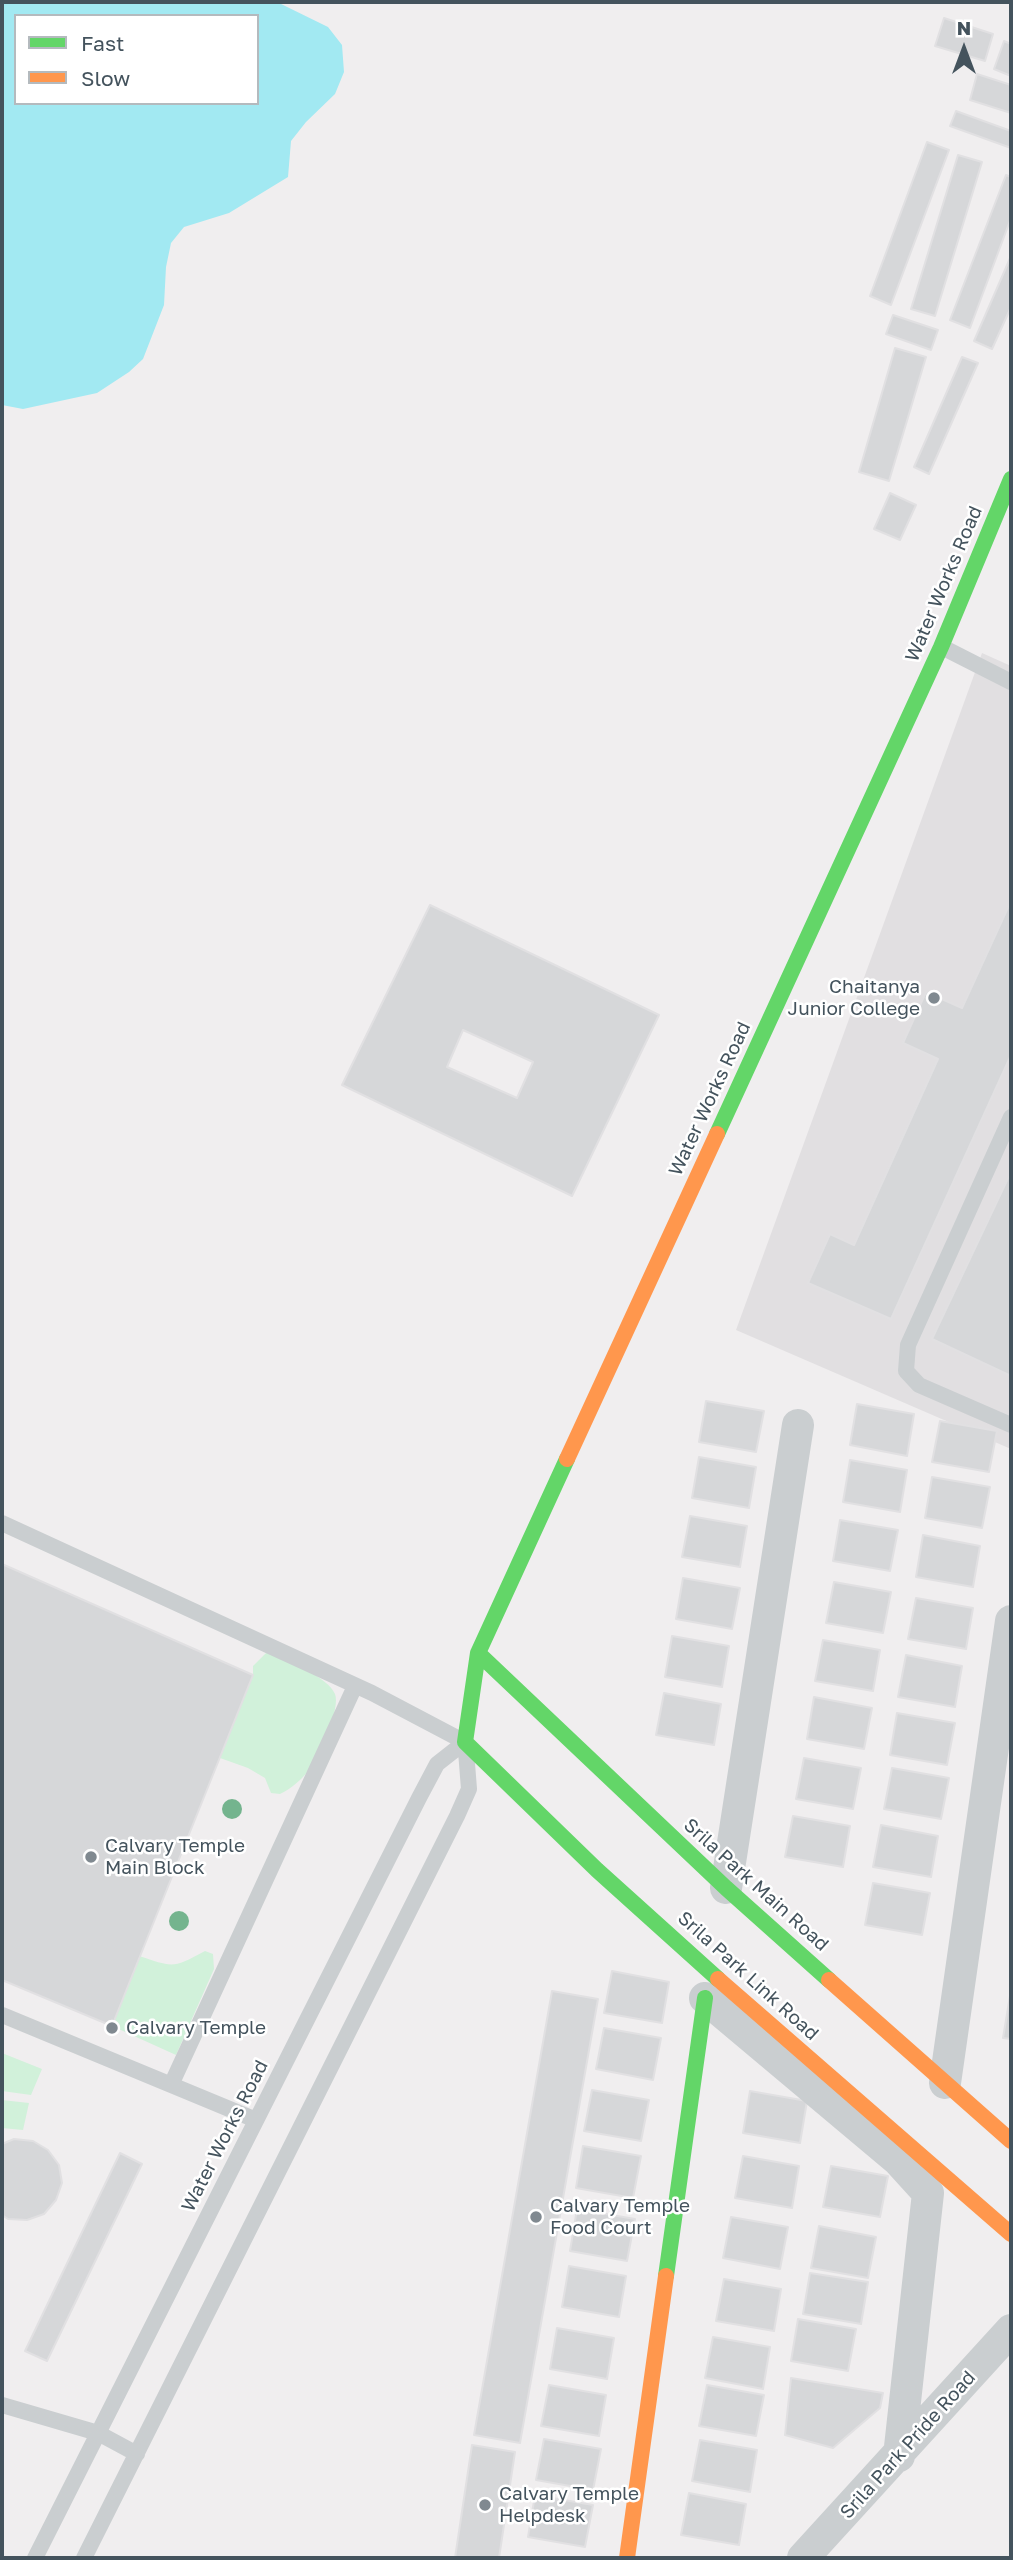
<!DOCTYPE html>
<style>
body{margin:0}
#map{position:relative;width:1013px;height:2560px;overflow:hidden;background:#f0eeef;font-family:"Golos Text",sans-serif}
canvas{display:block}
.frame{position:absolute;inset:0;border:4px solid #44535d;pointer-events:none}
.legend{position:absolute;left:14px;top:14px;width:245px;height:91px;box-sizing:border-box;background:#fff;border:2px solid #b4babe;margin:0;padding:9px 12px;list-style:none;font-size:21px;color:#44535d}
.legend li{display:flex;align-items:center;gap:14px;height:35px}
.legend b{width:35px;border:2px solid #b4babe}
.north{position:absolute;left:929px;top:14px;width:70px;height:70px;-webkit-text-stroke:5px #fff;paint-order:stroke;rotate:0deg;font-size:19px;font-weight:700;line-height:28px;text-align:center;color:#44535d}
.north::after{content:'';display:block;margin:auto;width:24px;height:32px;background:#44535d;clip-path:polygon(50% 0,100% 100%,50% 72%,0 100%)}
</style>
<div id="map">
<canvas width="1013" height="2560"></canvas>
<div class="frame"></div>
<ul class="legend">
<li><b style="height:9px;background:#63d668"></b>Fast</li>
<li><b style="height:9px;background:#ff974d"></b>Slow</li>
</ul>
<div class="north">N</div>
</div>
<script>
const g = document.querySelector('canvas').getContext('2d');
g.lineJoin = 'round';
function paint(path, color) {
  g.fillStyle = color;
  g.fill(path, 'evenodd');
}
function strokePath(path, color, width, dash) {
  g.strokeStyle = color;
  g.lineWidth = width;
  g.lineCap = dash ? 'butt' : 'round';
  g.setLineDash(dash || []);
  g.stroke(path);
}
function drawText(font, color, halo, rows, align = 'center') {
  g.font = font + ' "Golos Text",sans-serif';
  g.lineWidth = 5;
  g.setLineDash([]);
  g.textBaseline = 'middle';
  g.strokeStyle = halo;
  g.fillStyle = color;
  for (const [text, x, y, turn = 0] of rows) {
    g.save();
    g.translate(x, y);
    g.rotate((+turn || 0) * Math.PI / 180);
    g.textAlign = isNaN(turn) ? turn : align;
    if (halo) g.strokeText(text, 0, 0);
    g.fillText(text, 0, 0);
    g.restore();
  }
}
const education = new Path2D(`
 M982,653L1011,666V1449L736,1330Z`);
const green = new Path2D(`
 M268,1651C284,1657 329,1678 335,1694C341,1709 318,1757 309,1770C301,1780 292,1788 280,1794L271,1793L265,1778L248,1768L220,1758L253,1675V1666Z
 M205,1951L213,1954L214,1969L176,2055L112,2026L139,1956C173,1967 172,1969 205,1951Z
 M2,2053L42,2069L31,2095L2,2091Z
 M2,2100L29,2103L23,2130L2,2128Z`);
const water = new Path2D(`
 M2,2H277L328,27L342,45L344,72L335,94L306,122L291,141L288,177L229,213L184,227L171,243L166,267L164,305L143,359L129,372L97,393L23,409L2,405ZM16,16H257V103H16Z`);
const building = new Path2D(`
 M944,18L993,34L985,61L935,46Z
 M1004,41L1011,44V76L994,69Z
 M977,74L1011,85V113L970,100Z
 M956,111L1011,131V148L950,126Z
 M927,142L949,150L891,305L870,296Z
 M958,155L982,162L935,316L911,309Z
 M1006,175L1011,177V218L970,328L950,320Z
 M1011,256V307L992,349L974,341Z
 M893,315L938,330L931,350L886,334Z
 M895,348L926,357L889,481L859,472Z
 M962,357L978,363L929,474L914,467Z
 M890,493L916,505L900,540L874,529Z
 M1011,901V1055L891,1319L808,1283L830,1234L854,1245L938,1059L903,1043L926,992L962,1008Z
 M430,905L659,1015L572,1196L342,1085ZM463,1030L533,1062L517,1098L447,1067Z
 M1011,1172V1376L932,1339Z
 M706,1401L764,1411L756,1452L699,1442Z
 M857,1404L914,1414L907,1456L850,1445Z
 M940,1421L997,1431L989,1472L932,1462Z
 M699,1457L756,1467L749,1508L692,1498Z
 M850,1460L907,1470L900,1512L843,1502Z
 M932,1477L990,1487L982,1528L925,1518Z
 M690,1516L747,1526L740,1567L682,1557Z
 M840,1520L898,1530L890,1571L833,1561Z
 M923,1535L980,1546L973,1587L916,1577Z
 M2,1564L253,1675L112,2026L2,1980Z
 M683,1578L740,1588L732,1629L676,1619Z
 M834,1582L891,1592L883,1633L826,1623Z
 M916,1598L973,1608L966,1649L908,1639Z
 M672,1636L729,1646L722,1687L665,1677Z
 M823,1640L880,1650L873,1691L815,1681Z
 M906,1655L962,1666L955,1707L898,1697Z
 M664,1693L721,1704L714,1745L656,1735Z
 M814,1697L872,1708L864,1749L807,1739Z
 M897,1713L955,1723L947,1765L890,1755Z
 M804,1758L861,1768L853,1809L796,1799Z
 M892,1768L949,1778L941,1819L884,1809Z
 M793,1816L850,1826L843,1867L785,1857Z
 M881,1825L938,1836L931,1877L873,1867Z
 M873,1883L930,1893L922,1935L865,1925Z
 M612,1971L669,1982L662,2023L604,2013Z
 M552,1991L598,1999L520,2443L474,2435Z
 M1010,1996H1011V2039L1003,2038Z
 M604,2028L661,2038L653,2080L596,2069Z
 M592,2090L649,2100L641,2141L584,2131Z
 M750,2091L807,2101L800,2143L743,2133Z
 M14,2139L33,2141L48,2150L59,2165L62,2183L56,2200L44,2214L27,2220L8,2219L2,2215V2144Z
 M583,2146L641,2156L633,2198L576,2188Z
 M120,2153L142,2164L47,2361L25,2351Z
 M743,2156L799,2166L792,2208L735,2198Z
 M831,2166L888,2176L880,2217L823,2207Z
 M577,2209L635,2219L627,2261L570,2251Z
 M731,2217L788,2227L780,2269L723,2258Z
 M819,2226L876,2237L868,2278L811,2268Z
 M569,2266L626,2276L619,2317L562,2307Z
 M810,2273L868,2282L861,2324L803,2314Z
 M724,2279L781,2289L774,2331L716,2321Z
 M798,2319L856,2329L848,2371L791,2361Z
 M557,2328L614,2338L607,2379L550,2369Z
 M713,2337L770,2347L763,2389L705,2378Z
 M791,2378L883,2393L880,2408L833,2448L785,2435Z
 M549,2385L606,2395L599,2436L541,2426Z
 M707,2385L764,2395L756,2436L699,2426Z
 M544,2439L601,2449L593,2490L536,2480Z
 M700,2440L757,2450L750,2492L692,2481Z
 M472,2445L515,2452L499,2558H455Z
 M689,2493L746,2504L739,2545L681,2535Z
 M535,2495L593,2505L585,2547L528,2537Z`);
const lane = new Path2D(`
 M942,647L1011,682
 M1011,1117L908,1345L906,1371L919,1385L1011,1425
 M2,1523L372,1693L465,1742
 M2,2015L256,2120
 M171,2085L355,1686
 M2,2405L98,2433L137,2454
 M35,2558L419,1798L437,1764L465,1742
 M84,2558L457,1816L469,1789L466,1751`);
const street = new Path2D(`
 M726,1888L798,1425
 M705,1998L898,2160L928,2193L899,2456
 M945,2083L1011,1621
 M803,2558L1011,2330`);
const fast = new Path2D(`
 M717,1134L941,647L1011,479
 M567,1459L478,1653L465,1742L597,1870L718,1979
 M478,1653L726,1888L829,1980
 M666,2276L705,1998`);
const slow = new Path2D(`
 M567,1459L717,1134
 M718,1979L1011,2234
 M829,1980L1011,2141
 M627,2558L666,2276`);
const trees = [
 [232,1809],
 [179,1921]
];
const markers = [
 [934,998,7,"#808990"],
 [91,1857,7,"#808990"],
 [112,2028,7,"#808990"],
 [536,2217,7,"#808990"],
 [485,2505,7,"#808990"]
];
const streetNames = [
 ["Water Works Road",944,584,-67],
 ["Water Works Road",710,1099,-65],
 ["Srila Park Main Road",756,1885,42],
 ["Srila Park Link Road",748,1976,42],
 ["Water Works Road",225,2136,-63],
 ["Srila Park Pride Road",908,2445,-48]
];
const poiNames = [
 ["Chaitanya",920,987,"right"],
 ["Junior College",920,1009,"right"],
 ["Calvary Temple",105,1846],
 ["Main Block",105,1868],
 ["Calvary Temple",126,2028],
 ["Calvary Temple",550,2206],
 ["Food Court",550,2228],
 ["Calvary Temple",499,2494],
 ["Helpdesk",499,2516]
];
paint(education, '#e1dfe1');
paint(green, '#d1f1da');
paint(water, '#a2e9f2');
paint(building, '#d6d7d9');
strokePath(building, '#e1e0e2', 2);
strokePath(lane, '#caced0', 16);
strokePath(street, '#caced0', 32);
strokePath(fast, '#63d668', 16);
strokePath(slow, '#ff974d', 16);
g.fillStyle = '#74b48e';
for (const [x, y] of trees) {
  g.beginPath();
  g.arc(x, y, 10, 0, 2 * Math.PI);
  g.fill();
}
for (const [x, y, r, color] of markers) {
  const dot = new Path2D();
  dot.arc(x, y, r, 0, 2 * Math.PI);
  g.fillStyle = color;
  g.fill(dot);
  strokePath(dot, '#fff', 2.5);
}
drawText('19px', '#44535d', '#fff', streetNames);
drawText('19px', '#44535d', '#fff', poiNames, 'left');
</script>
